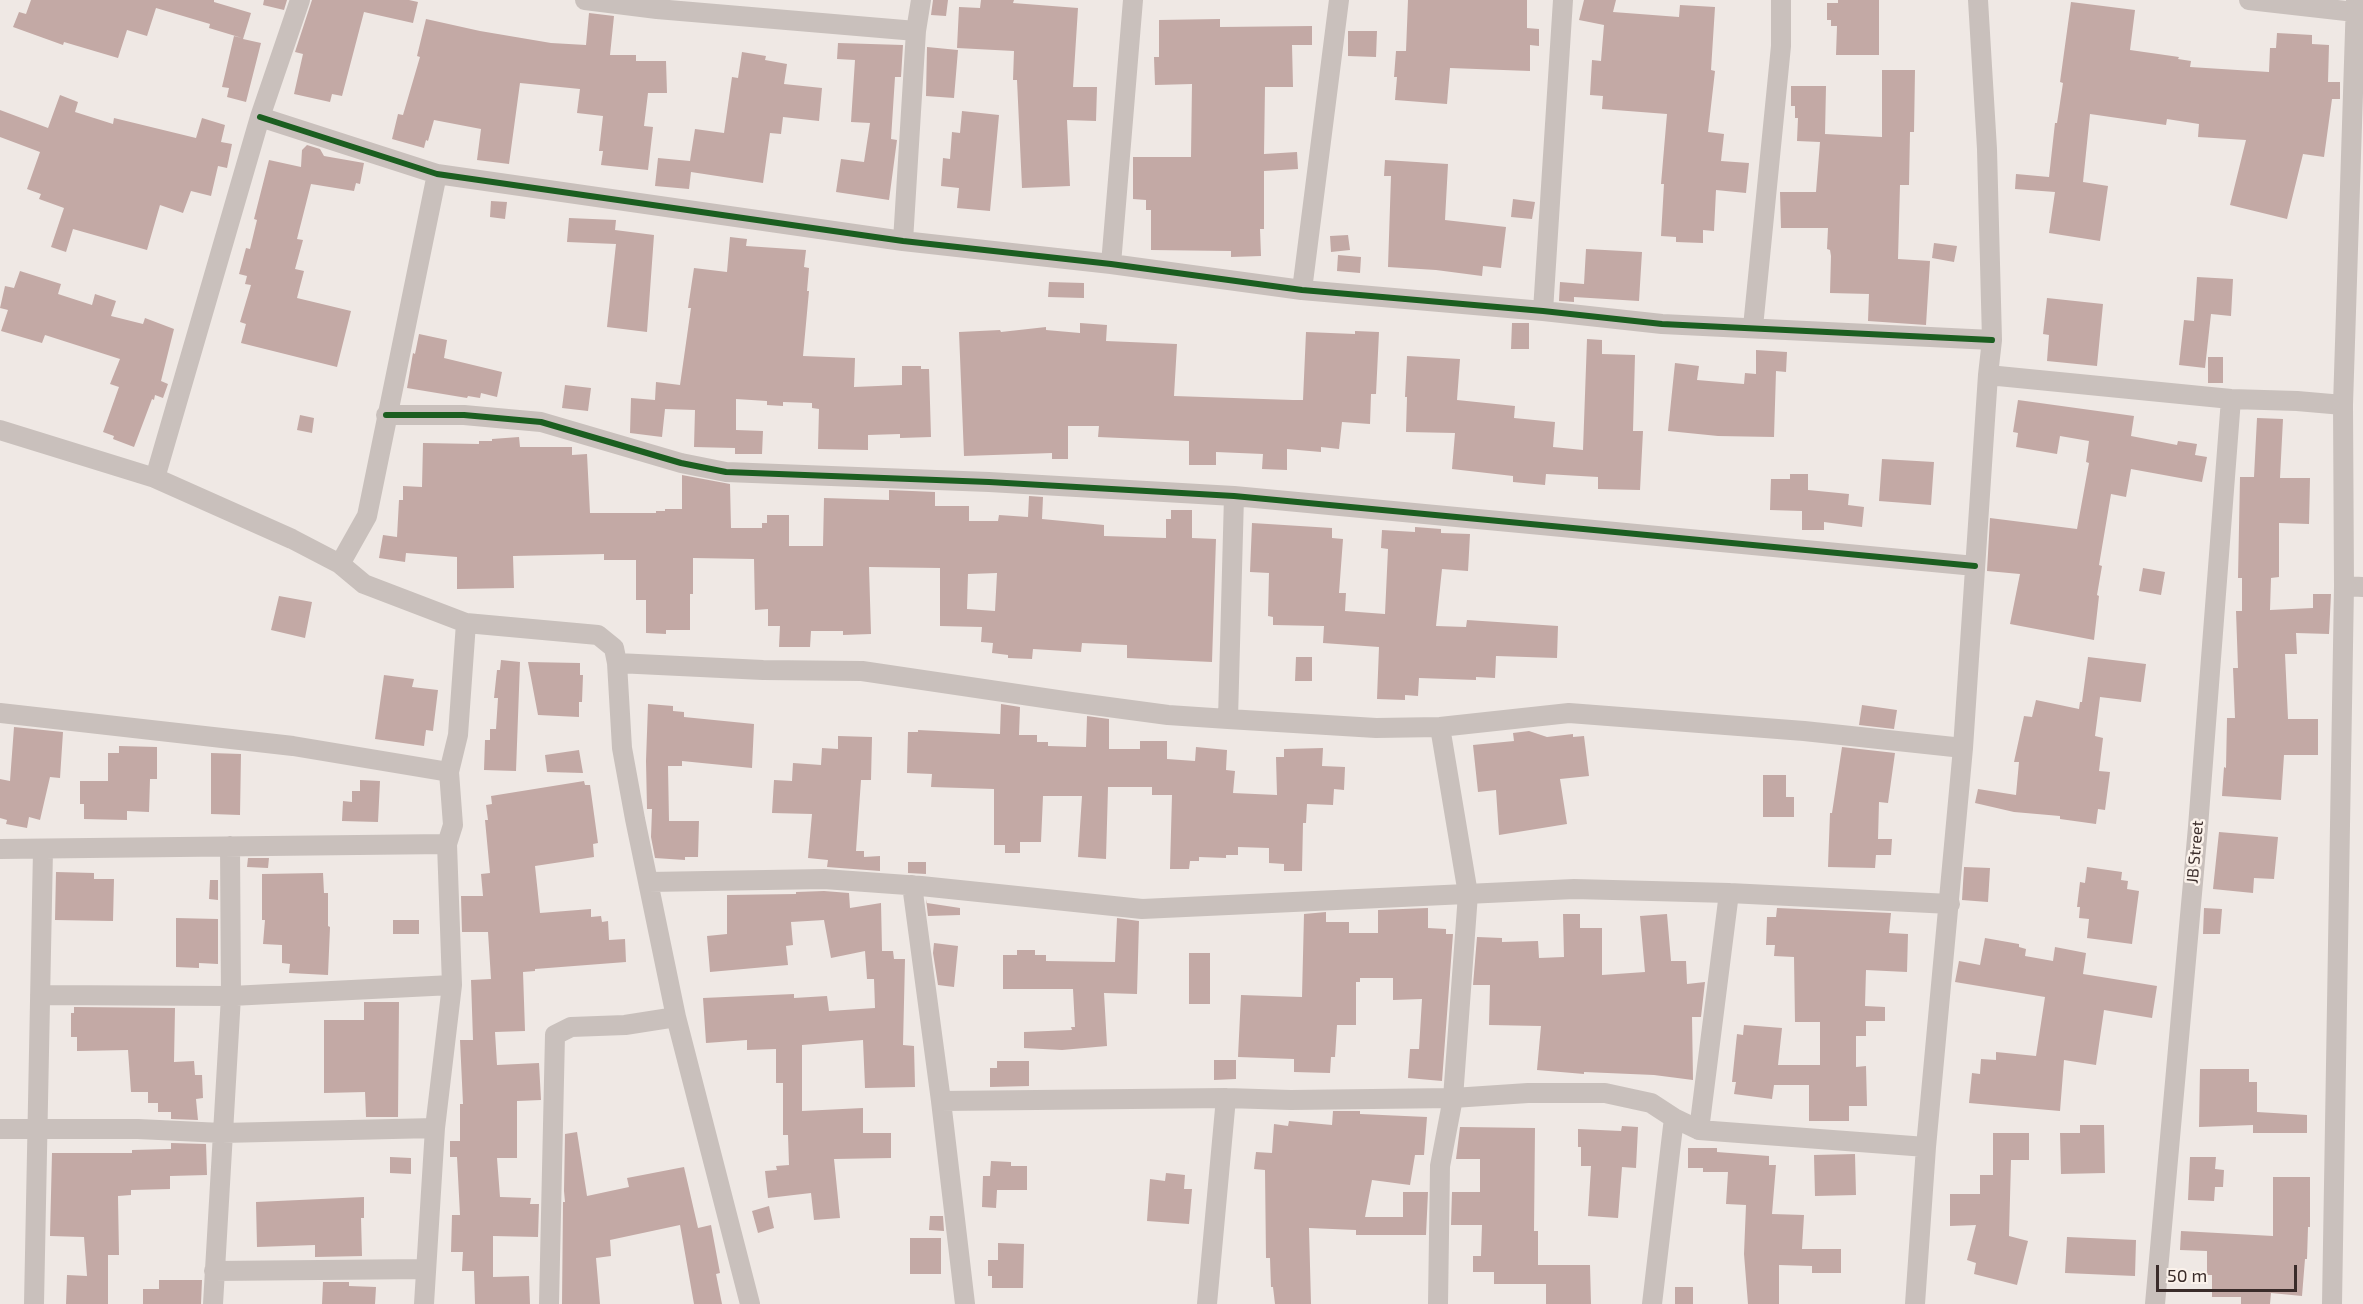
<!DOCTYPE html>
<style>
body{margin:0}
#map{position:relative;width:2363px;height:1304px;overflow:hidden;background:#efe8e4;font-family:"Exo 2",sans-serif}
canvas{display:block}
.scale{position:absolute;left:2156px;top:1265px;width:141px;height:27px;box-sizing:border-box;border:3px solid #3a2c2a;border-top:0;padding-left:8px;font-size:18px;line-height:21px;white-space:nowrap;color:#3a2c2a;-webkit-text-stroke:4px #fbf2eb;paint-order:stroke}
</style>
<div id="map">
<canvas width="2363" height="1304"></canvas>
<div class="scale">50 m</div>
</div>
<script>
const g = document.querySelector('canvas').getContext('2d');
g.lineJoin = 'round';
function paint(path, color) {
  g.fillStyle = color;
  g.fill(path, 'evenodd');
}
function strokePath(path, color, width, dash) {
  g.strokeStyle = color;
  g.lineWidth = width;
  g.lineCap = dash ? 'butt' : 'round';
  g.setLineDash(dash || []);
  g.stroke(path);
}
function drawText(font, color, halo, rows, align = 'center') {
  g.font = font + ' "Exo 2",sans-serif';
  g.lineWidth = 5;
  g.setLineDash([]);
  g.textBaseline = 'middle';
  g.strokeStyle = halo;
  g.fillStyle = color;
  for (const [text, x, y, turn = 0] of rows) {
    g.save();
    g.translate(x, y);
    g.rotate((+turn || 0) * Math.PI / 180);
    g.textAlign = isNaN(turn) ? turn : align;
    if (halo) g.strokeText(text, 0, 0);
    g.fillText(text, 0, 0);
    g.restore();
  }
}
const building = new Path2D(`
 M31,0H214V2L251,13L243,39L261,43L246,102L227,97L229,88L222,87L234,36L242,38L209,28L210,24L156,8L147,36L127,30L118,58L64,42L63,45L13,27L19,12L26,14Z
 M264,0H287L284,10L263,5Z
 M312,0H409L418,2L413,23L364,12L342,96L332,94L330,102L294,94L303,54L295,52Z
 M933,0H948L946,16L931,15Z
 M981,0H1014L1013,3L1078,8L1073,87H1097L1096,121L1067,120L1070,186L1022,188L1017,80H1013L1014,51L957,48L959,7L980,8Z
 M1408,0H1527V28L1539,29V46L1530,45V71L1450,68L1447,104L1395,100L1397,77H1394L1396,51H1406Z
 M1584,0H1616L1613,12L1679,17L1680,5L1715,7L1711,70L1715,71L1708,132L1724,134L1721,161L1749,163L1746,193L1716,190L1714,231L1703,230V243L1676,242V237L1661,236L1664,184H1661L1667,114L1602,109L1603,96L1590,95L1592,60L1601,61L1604,25L1579,20Z
 M1838,0H1879V55H1836L1837,26H1831V20H1827V3H1838Z
 M2071,2L2135,10L2130,50L2179,57L2178,59L2191,61L2190,67L2269,72L2270,48H2276L2277,33L2312,35V44L2329,45L2328,82H2340V99H2332L2324,157L2303,154L2287,219L2230,205L2246,140L2198,137L2199,124L2167,119L2166,125L2090,114L2083,182L2108,186L2100,241L2049,233L2055,192L2015,189L2016,174L2049,177L2055,123H2057L2063,83L2060,82Z
 M589,13L614,16L610,55H636V61H666L667,93H648L644,126L653,127L648,170L601,165L603,151H599L603,116L577,113L580,89L520,83L509,164L477,160L481,129L434,120L428,141L426,140L424,148L392,139L398,114L403,115L420,57L417,56L426,19L480,31L551,43L586,45Z
 M1220,19V27L1312,26V45H1292L1293,87H1265L1264,154L1297,152L1298,169L1264,171V229H1260L1261,256L1231,257V251L1151,250V210H1146V200L1133,199V157H1191L1192,84L1155,85L1154,57H1159V20Z
 M1348,31H1377L1376,57L1348,56Z
 M838,43L903,45L901,77H895L891,139L897,140L889,200L836,192L841,159L864,162L870,123L851,122L855,60L837,59Z
 M927,47L958,50L954,98L926,96Z
 M742,52L766,56L765,60L787,64L784,84L822,88L819,121L783,117L781,134L770,133L763,183L691,172L689,189L655,186L658,158L690,161L695,129L724,133L732,77L738,78Z
 M1882,70H1915L1914,132H1910L1909,185H1900L1898,259L1930,261L1926,325L1868,321L1869,294L1830,293L1831,256L1830,250L1827,249L1828,228H1781L1780,192H1816L1820,142L1797,141L1798,118H1795V106H1791V86H1826L1825,134L1882,137Z
 M60,95L78,102L75,112L113,124L114,118L196,138L202,118L225,125L221,142L232,144L227,168L218,166L211,196L191,191L183,213L160,205L147,250L73,229L66,252L51,247L64,208L39,199L41,194L27,189L40,152L0,137V110L48,128Z
 M962,111L999,115L990,211L957,208L959,188L941,186L943,158L950,159L952,132L960,133Z
 M307,145L320,149L324,156L364,163L360,184L356,183L354,191L311,184L297,239L303,240L295,269L304,271L297,298L351,311L337,367L241,343L246,324L240,322L251,285L245,284L247,276L239,274L246,248L250,249L257,220L254,219L269,160L301,167L302,150Z
 M1385,160L1448,164L1445,220L1506,227L1501,268L1483,266L1482,276L1436,270L1388,267L1391,176H1384Z
 M1513,199L1535,202L1532,219L1511,217Z
 M491,201L507,202L505,219L490,217Z
 M569,218L616,220L615,230L654,235L647,332L607,327L616,244L567,242Z
 M1348,235L1350,250L1331,252L1330,236Z
 M730,237L747,239L746,246L806,250L804,267L809,268L807,291H809L803,356L855,358L854,387L902,385V366H921V369H929L931,437L900,438V434L868,435V450L818,449L819,409L812,408V403L783,402V406L767,405V401L736,399V430L763,431L762,454H735V448L694,447L695,410L665,409L662,437L630,433L631,398L655,400L656,382L680,385L691,308H688L694,268L727,272Z
 M1934,243L1957,246L1954,262L1932,258Z
 M1586,249L1642,252L1639,301L1574,297V302L1559,301L1560,282L1584,284Z
 M1338,255L1361,257L1360,273L1337,271Z
 M20,271L61,284L58,294L92,305L95,294L116,301L111,316L143,324L145,318L174,329L161,381L168,384L163,398L155,395L154,400L152,399L134,447L113,439L114,436L103,432L119,387L110,384L120,359L45,335L42,343L1,331L8,310L0,308L5,286L14,288Z
 M2197,277L2233,279L2231,316L2211,314L2205,368L2179,365L2184,320L2194,321Z
 M1049,282L1084,283V298L1048,297Z
 M2047,298L2103,304L2097,366L2047,361L2049,335L2043,334Z
 M1080,323L1107,325L1106,341L1177,344L1174,396L1293,400H1303L1306,332L1355,334V331L1379,332L1376,394H1371L1370,424L1342,422L1339,449L1321,447V452L1287,449V470L1262,469L1263,454L1216,452V465H1189V441L1098,437L1099,426H1068V459H1052V453L964,456L959,332L1000,330L1001,332L1046,327V330L1080,333Z
 M1512,323H1529V349H1511Z
 M419,334L447,340L444,358L502,372L497,397L481,393L480,398L468,396L467,398L407,388L413,353L415,354Z
 M1587,339L1602,340V354L1635,355L1633,431H1643L1640,490L1598,489V477L1546,474L1545,485L1513,482V476L1452,469L1455,433L1406,432L1407,397H1405L1407,356L1460,359L1457,400L1515,406L1514,418L1555,422L1553,447L1583,450Z
 M1756,350L1787,352L1786,372L1776,371L1774,437L1718,436L1668,431L1675,363L1699,366L1697,380L1744,384L1745,373L1756,374Z
 M2208,357H2223V383H2208Z
 M565,385L591,388L588,411L562,408Z
 M2018,400L2134,416L2131,436L2177,445L2178,441L2197,444L2195,455L2207,457L2202,482L2131,469L2126,497L2111,494L2099,565L2102,566L2097,595L2099,596L2094,640L2010,624L2020,574L1987,571L1990,518L2077,529L2089,463L2086,462L2089,441L2060,436L2057,454L2016,447L2018,433L2013,432Z
 M300,415L314,418L312,433L297,430Z
 M2257,418L2283,419L2280,478H2310L2309,524L2279,523V577L2271,578L2270,610L2313,608V594H2331L2329,634L2296,633L2297,654H2285L2288,719H2318V755H2284L2281,800L2222,796L2224,767L2226,768L2227,718H2235L2233,668H2238L2236,611H2242V578H2238L2240,477H2254Z
 M519,437L520,447H572V455L587,454L590,513H656V511H665V509H682V475L730,484L731,528H762V523H767V515H789V546H823L824,498L889,500V490L935,492V506H969V521H998L999,515L1028,517L1029,496L1043,497L1042,519L1104,525V536L1166,538V519H1171V510H1192V538L1216,539L1212,662L1127,658V645L1082,643L1081,652L1033,649L1032,659L1008,658V655L992,653L993,643L981,642L982,627L940,626V568L869,567L871,634L843,635V631H811L810,647H779L780,626H768V609L755,610L754,559L693,558V594H690V630H666V634L646,633V600H636V560H604V554L513,556L514,588L457,589V557L406,553L405,562L379,558L383,535L397,537L399,500H403V486L422,487L423,443L479,444V441H492V439ZM997,573L995,611L967,609L968,574Z
 M1882,459L1934,462L1931,505L1879,501Z
 M1790,474H1808V490L1849,494L1848,505L1864,507L1862,527L1824,522V530H1802V511L1770,510L1771,479H1790Z
 M1252,523L1332,528V538L1343,539L1339,593H1346L1345,611L1385,614L1388,549L1381,548L1382,530L1415,532V527L1441,529V533L1470,534L1468,571L1442,569L1436,626L1466,627L1467,620L1558,626L1557,658L1496,656L1495,678L1476,677V680L1419,678L1418,696L1405,695V700L1377,699L1379,647L1323,643L1324,626L1273,625V617L1268,616L1269,573L1250,572Z
 M2143,568L2165,572L2161,595L2139,591Z
 M279,596L312,602L305,638L271,630Z
 M1296,657H1312V681H1295Z
 M2088,657L2146,664L2141,702L2100,697L2095,736L2103,738L2099,771L2110,772L2105,810L2098,809L2096,824L2060,819V816L2014,812L1975,803L1978,789L2016,795L2019,762H2014L2024,716L2032,717L2036,700L2079,709L2080,702H2082Z
 M501,660L520,662L516,771L484,770L485,740H490V729H496L498,698H494L497,670H500Z
 M528,662L580,663V675H583L582,702H579V717L538,715Z
 M384,675L414,679L412,687L438,690L433,731L426,730L424,746L375,739Z
 M648,704L673,706V711L684,712V717L754,724L752,768L682,761V766H668L669,821H699L698,857H685V860L655,858L651,837L652,809H647L646,761Z
 M1001,704L1020,707L1019,735H1037V742H1048V746L1086,747L1087,716L1109,719V749H1140V741H1167V759L1195,761L1196,747L1227,750L1226,770L1235,771L1233,793L1277,795L1276,757H1284V749L1323,748L1322,766L1345,767L1344,790L1334,789L1333,805L1307,804L1306,823H1303L1302,871H1284V864L1269,863V848L1238,847V855H1226V858L1199,857V861H1190L1189,869H1170L1172,795H1152V787H1108L1106,859L1078,857L1082,796H1043L1041,842H1020V853H1005V845H994V789L931,787L932,774L907,773L908,732H918V730L1000,734Z
 M1862,705L1897,710L1894,729L1859,725Z
 M14,727L63,732L60,778L50,777L40,820L29,817L27,828L6,824L7,820L0,818V779L10,781Z
 M1529,731L1547,737L1573,734V737L1584,736L1589,776L1560,779L1567,824L1499,835L1496,790L1478,792L1473,745L1514,741L1513,733Z
 M838,736L872,737L871,780H861L856,851H864V857L880,856V871L827,867L828,860L808,858L812,814L772,813L774,780L792,781L793,763L821,765L822,748L838,749Z
 M119,746L157,747V779H150L149,812L127,811V820L84,819V804H80V781H108V753H119Z
 M1842,747L1895,753L1888,803L1879,802L1878,839H1892L1891,855H1876L1875,868L1828,867L1830,813H1832Z
 M579,750L583,773L547,772L545,755Z
 M211,753L241,754L240,815L211,814Z
 M1763,775H1786V797H1794V817H1763Z
 M360,780L380,781L378,822L342,821L343,801L352,802V791H360Z
 M584,781L585,785H590L598,843L593,844L594,857L535,866L540,913L591,909V917L601,916L602,922L608,921L609,940L625,939L626,962L535,969V971L523,972L525,1031L495,1032L497,1065L539,1063L541,1100L517,1101V1158H497L500,1197L531,1198L530,1204H539L538,1237L493,1236V1277L529,1276L530,1304H475L474,1271H462L463,1252H451L452,1215H460L457,1157H450V1141H460V1104H463L460,1040H473L471,980L491,979L488,932H462L461,896H483L481,874L490,873L485,820H488L486,805L492,804L491,796Z
 M2219,832L2278,837L2274,879L2254,878L2253,893L2213,889Z
 M248,858H269L268,868L247,867Z
 M908,862H926V874L908,873Z
 M1964,867L1990,868L1988,902L1962,900Z
 M2087,867L2122,872L2121,880L2128,881L2127,889L2139,891L2132,944L2087,938L2089,919L2079,918L2080,907H2077L2080,882L2085,883Z
 M56,872L94,873V879H114L113,921L55,920Z
 M323,873L324,893H328V926L330,927L328,975L289,973L290,964L282,963V945L263,944L265,920H262V874Z
 M210,880H218V900L209,899Z
 M824,891L849,893L850,908L881,903L882,951H893L894,959H905L903,1045L914,1046L915,1087L865,1088L863,1040L802,1045V1111L863,1108V1133H891V1158L834,1159L840,1218L814,1220L811,1193L768,1198L765,1171L777,1170L776,1166L789,1165L788,1135H783V1083H776V1049L747,1050V1040L706,1043L703,998L794,994V998L827,996L829,1011L875,1008L874,979H867L865,951L831,958L824,920L791,922L793,945L786,946L788,965L710,972L707,936L727,934V895L796,894V892Z
 M926,899L927,903L960,908V915L928,916Z
 M1428,908V928L1446,929V934H1453L1442,1081L1408,1078L1410,1049H1419L1422,999L1393,1000V978H1360V982H1356V1025H1337L1335,1057H1331L1330,1073L1294,1072V1059L1238,1057L1241,995L1302,997L1304,914L1326,912V922H1349V933H1378V910Z
 M1777,908L1891,913L1889,933L1908,934L1907,972L1866,970L1865,1006L1885,1007V1021H1866V1036H1856V1067L1866,1066L1867,1106H1849V1121H1809V1085H1774L1772,1099L1734,1094L1736,1082H1732L1737,1034L1743,1035L1744,1025L1782,1028L1778,1065H1820V1022H1795L1794,957L1774,956L1775,945H1766L1767,917H1776Z
 M2204,908L2222,909L2220,934H2203Z
 M1563,914H1580V928H1602V975L1645,972L1640,916L1667,914L1671,961H1686L1687,984L1705,982L1701,1017H1692L1693,1080L1654,1075L1584,1072V1074L1537,1070L1541,1026L1489,1025L1490,985H1473L1477,937L1502,938V942L1538,941L1539,958L1564,957Z
 M176,918L218,919V964L199,963V968L176,967Z
 M1117,918L1139,921L1137,994L1104,993L1107,1046L1062,1050L1024,1048V1032L1072,1030L1071,1027H1075L1073,989H1003V955H1017V950H1035V955H1046V961L1115,962Z
 M393,920H419V934H393Z
 M1985,938L2019,944V947L2026,949L2025,956L2053,961L2055,947L2086,953L2083,974L2157,986L2152,1018L2104,1010L2096,1065L2064,1060L2060,1111L1969,1103L1972,1073L1980,1074L1981,1059L1996,1060V1052L2036,1056L2045,997L1955,982L1959,961L1980,965Z
 M934,943L958,946L954,987L938,985L933,953Z
 M1189,953H1210V1004H1189Z
 M364,1002H399L398,1117H366L365,1092L324,1093V1020H364Z
 M74,1007L175,1008L174,1062L194,1061L195,1075H202L203,1098L196,1099L198,1120L171,1119V1112H158V1103H148V1092H131L128,1050L77,1051V1037H71V1013H74Z
 M1214,1060H1236V1079L1214,1080Z
 M997,1061H1029V1086L990,1087V1068H997Z
 M2200,1069H2249V1082H2257V1112L2307,1115V1133H2253V1125L2199,1127Z
 M1333,1111H1360V1114L1427,1117L1424,1155H1415L1410,1185L1372,1180L1365,1217H1403V1192H1428L1426,1235H1356V1230L1309,1228L1311,1304H1275L1273,1287H1271L1270,1258H1266L1265,1170L1254,1169L1256,1152L1272,1153L1274,1124L1288,1126L1289,1121L1332,1125Z
 M2080,1125H2104L2105,1173L2061,1174L2060,1133H2080Z
 M1622,1126L1638,1127L1636,1168L1622,1167L1618,1218L1588,1216L1591,1166H1581V1147H1578V1129L1621,1131Z
 M1460,1127L1535,1128L1534,1231H1538V1265H1590L1591,1304H1546V1284H1494V1272H1473V1256H1481L1482,1225H1451L1452,1192H1480V1159H1456Z
 M577,1132L587,1196L629,1187L627,1178L684,1167L698,1228L711,1225L720,1273L716,1274L722,1304H694L680,1225L610,1240L611,1256L596,1258L600,1304H562L563,1202H565L564,1191L565,1134Z
 M1993,1133H2029V1160H2011L2009,1236L2028,1241L2017,1285L1974,1274L1976,1263L1967,1260L1976,1225L1950,1226V1194H1980V1175H1993Z
 M171,1143L206,1144L207,1175L170,1176V1189L131,1190V1195L118,1196L119,1255H108V1304H66L67,1275L87,1276L84,1237L50,1236L52,1153H132V1150L171,1149Z
 M1688,1148H1717V1152L1769,1156V1165H1776L1772,1214L1804,1215L1802,1249H1841V1273H1812V1266L1779,1265V1304H1748L1744,1254L1746,1205L1726,1204L1728,1172H1703V1168H1688Z
 M1855,1154L1856,1195L1815,1196L1814,1155Z
 M390,1157L411,1158V1174L390,1173Z
 M2190,1157H2216L2215,1169L2224,1170L2223,1187H2215L2214,1201L2188,1200Z
 M991,1161L1011,1162V1166H1027V1190H997L996,1208L982,1207L983,1176H990Z
 M1166,1173L1185,1175L1184,1189H1192L1189,1224L1147,1221L1150,1179L1165,1181Z
 M2273,1177H2310V1227H2308L2307,1259H2305L2302,1296L2271,1293L2270,1304H2241V1297H2212V1275H2207V1251L2180,1250L2181,1231L2273,1236Z
 M364,1197V1218H361L362,1256L315,1257V1245L257,1247L256,1202Z
 M769,1206L774,1228L758,1233L752,1211Z
 M930,1216H943L944,1231L929,1230Z
 M2067,1237L2136,1240L2135,1276L2065,1273Z
 M910,1238H941V1274H910Z
 M998,1243L1024,1244L1023,1288H992V1276H988V1260H998Z
 M159,1280H202L201,1304H143V1289H159Z
 M323,1282H349V1286L376,1287L375,1304H322Z
 M1675,1287H1693V1304H1675Z`);
const minor = new Path2D(`
 M585,0L657,9L916,31
 M2249,0L2355,12
 M260,117L437,174L903,241L1111,264L1302,290L1543,311L1662,324L1992,340
 M903,241L916,31L921,0
 M1111,264L1133,0
 M1302,290L1339,0
 M1543,311L1563,0
 M1753,327L1781,46V0
 M1988,375L2231,399L2297,401L2343,405
 M386,415H464L541,422L681,463L726,472L989,482L1234,496L1975,566
 M0,430L155,478L292,539L340,564L364,584L466,623L598,635L614,648L617,663L622,748L635,819L676,1017L750,1304
 M155,478L260,117L300,0
 M340,564L367,516L437,174
 M2344,586L2363,587
 M617,663L763,670L862,671L1071,702L1168,715L1228,719L1376,728L1440,727L1569,713L1804,731L1963,748
 M0,713L293,746L449,772
 M1228,719L1234,496
 M0,849L447,844
 M649,882L824,879L921,886L1142,909L1574,889L1729,893L1950,904
 M912,885L941,1101
 M40,995L231,996L452,985
 M0,1129H138L222,1133L435,1128
 M1699,1130L1729,893
 M214,1271L425,1269
 M34,1304L43,850
 M213,1304L231,996L230,846
 M424,1304L435,1128L452,985L447,844L453,825L449,772L458,735L466,623
 M549,1304L555,1035L571,1027L625,1025L676,1017
 M965,1304L941,1101L1226,1098L1291,1100L1453,1098L1528,1093H1605L1651,1103L1674,1118L1699,1130L1926,1147
 M1207,1304L1226,1098
 M1438,1304L1440,1166L1453,1098L1468,894L1440,727
 M1652,1304L1674,1118
 M1915,1304L1926,1147L1963,748L1988,375L1992,340L1987,149L1978,0
 M2155,1304L2198,827L2231,399
 M2332,1304L2344,586L2343,405L2356,0`);
const cycleway = new Path2D(`
 M260,117L437,174L903,241L1111,264L1302,290L1543,311L1662,324L1992,340
 M386,415H464L541,422L681,463L726,472L989,482L1234,496L1975,566`);
const streetNames = [
 ["JB Street",2195,852,-85]
];
paint(building, '#c3a9a5');
strokePath(minor, '#c9c0bc', 20);
strokePath(cycleway, '#1b5e20', 6);
drawText('16px', '#3a2c2a', '#fbf2eb', streetNames);
</script>
